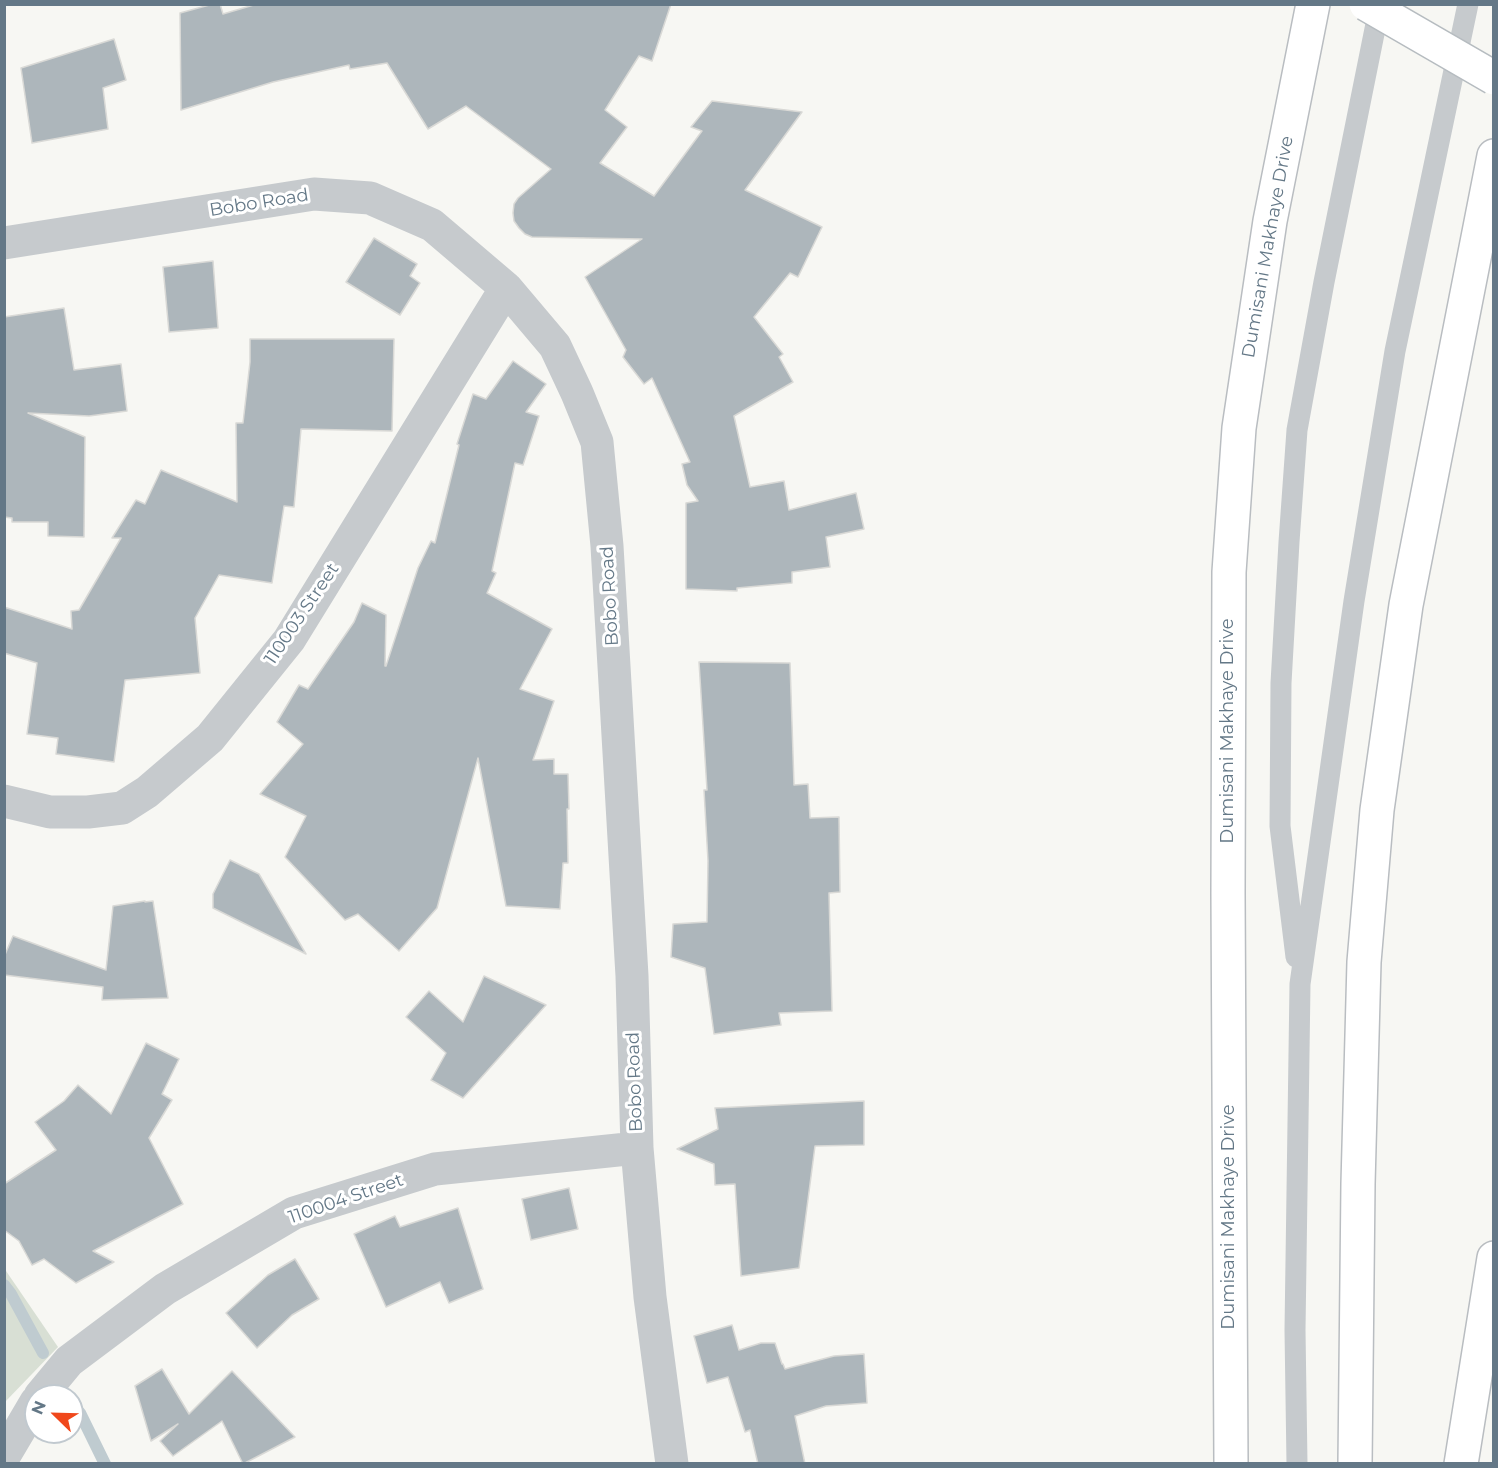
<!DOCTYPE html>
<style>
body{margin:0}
#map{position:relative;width:1498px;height:1468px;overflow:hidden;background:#f7f7f3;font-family:Montserrat,sans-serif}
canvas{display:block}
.frame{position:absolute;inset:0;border:6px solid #647887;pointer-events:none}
.north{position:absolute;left:24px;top:1384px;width:60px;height:60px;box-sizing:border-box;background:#fff;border:2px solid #c1c9cf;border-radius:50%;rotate:293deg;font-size:16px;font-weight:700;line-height:24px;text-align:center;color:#647887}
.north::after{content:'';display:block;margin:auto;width:21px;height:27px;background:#f0481b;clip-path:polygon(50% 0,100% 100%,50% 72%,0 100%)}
</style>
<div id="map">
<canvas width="1498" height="1468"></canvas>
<div class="frame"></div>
<div class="north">N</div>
</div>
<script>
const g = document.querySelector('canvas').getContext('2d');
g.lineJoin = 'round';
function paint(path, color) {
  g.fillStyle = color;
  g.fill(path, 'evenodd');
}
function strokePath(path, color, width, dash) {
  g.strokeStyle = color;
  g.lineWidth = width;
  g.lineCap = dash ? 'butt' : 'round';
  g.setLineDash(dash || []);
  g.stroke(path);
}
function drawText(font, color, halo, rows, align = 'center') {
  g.font = font + ' Montserrat,sans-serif';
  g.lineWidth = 6;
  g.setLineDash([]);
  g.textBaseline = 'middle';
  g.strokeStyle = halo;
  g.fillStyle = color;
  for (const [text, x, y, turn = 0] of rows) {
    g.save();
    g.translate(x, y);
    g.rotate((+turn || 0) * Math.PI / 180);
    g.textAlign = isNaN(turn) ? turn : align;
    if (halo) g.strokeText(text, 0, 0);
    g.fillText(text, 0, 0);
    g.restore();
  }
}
const green = new Path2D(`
 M4,1268L58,1347L5,1402H4Z`);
const stream = new Path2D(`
 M4,1285L11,1294L43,1353
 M80,1413L105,1464`);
const building = new Path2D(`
 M213,4H220L223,14L257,4H671L652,61L639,56L605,110L627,127L600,163L654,196L702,131L691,127L712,101L802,112L745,190L822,227L798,277L790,273L754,317L783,354L779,357L793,382L734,416L750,487L784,481L789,510L856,493L864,529L826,537L830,567L792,572V583L737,588V591L686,589V503L698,501L687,485L682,464L690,462L652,378L644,384L623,357L626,350L585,277L642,239L532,237L525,234L519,228L514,221L513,213L514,204L518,198L551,169L466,106L428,129L387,63L350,69L349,65L273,82L181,110L180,13Z
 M114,39L126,80L103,88L108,129L32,143L21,68Z
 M374,238L417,264L410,276L420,283L400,315L346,282Z
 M213,261L218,328L169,332L163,267Z
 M64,308L74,370L121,364L127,411L89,416L28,413L85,437L84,537L48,536V522H12V518L4,517V317Z
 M250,339H394L392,431L301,429L294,507L284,506L272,583L219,575L195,618L200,673L125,680L114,762L56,754L58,738L27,734L37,663L4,653V607L72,629L71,611L79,610L121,538H112L136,500L145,504L161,470L237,502L236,423H243L250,362Z
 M513,361L546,384L526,412L539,416L523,465L515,463L492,571L496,573L487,593L552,629L520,689L554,701L533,760L554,759V774H568L569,809H567L568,863H563L560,909L506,906L478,758L437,908L399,951L358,914L345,920L285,857L306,816L260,794L303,744L277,722L299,685L308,689L354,622L362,603L386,615L385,666H386L418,568L431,541L435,543L459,445L457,444L473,394L486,399Z
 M699,662L790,663L794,785L808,784L810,818L839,817L840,892L829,893L832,1011L779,1013L781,1025L714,1034L705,968L671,957L673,924L707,922L708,861L704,790H707Z
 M230,860L259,874L306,954L213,908V894Z
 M145,901V902L153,901L168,998L102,1000L103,987L4,975V957L13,936L106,970L113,906Z
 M484,976L546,1005L463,1098L431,1080L446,1053L406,1017L429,991L463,1022Z
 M146,1043L179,1059L162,1094L172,1100L149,1138L183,1204L93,1251L114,1262L76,1283L44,1259L32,1265L19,1241L4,1230V1184L56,1150L35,1122L64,1101L78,1085L111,1114Z
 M864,1101V1145L815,1146L799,1268L741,1276L735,1184L715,1185L714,1164L677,1149L718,1129L715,1108Z
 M569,1188L578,1229L531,1240L522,1199Z
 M458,1208L483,1289L449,1303L440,1282L386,1307L354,1234L395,1216L400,1227Z
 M295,1259L319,1299L292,1315L257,1348L226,1313L268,1275Z
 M732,1325L739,1350L761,1343H775L782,1364H783L785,1369L834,1356L864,1354L867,1403L826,1406L795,1416L805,1464H758L750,1430L745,1432L728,1377L707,1383L694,1336Z
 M162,1369L189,1414L232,1371L295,1437L243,1464L222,1421L173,1456L160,1441L178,1424L151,1441L135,1386Z`);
const lane = new Path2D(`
 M1296,957L1280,826L1281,683L1289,542L1297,430L1324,282L1380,4
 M1297,1464L1295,1330L1300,984L1354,601L1395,351L1468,4`);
const street = new Path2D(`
 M4,243L314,194L370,198L432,225L506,288L555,346L577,393L597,442L607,546L632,976L637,1148L650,1297L672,1464
 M4,801L50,812H88L122,808L147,792L210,738L289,640L506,288
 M40,1396L69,1361L165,1289L294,1213L435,1169L637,1148
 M4,1456L36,1402`);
const primary = new Path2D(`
 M1231,1464L1228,893L1229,572L1239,428L1270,221L1313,4
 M1355,1464L1358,1184L1364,962L1377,810L1406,605L1494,156
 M1461,1464L1494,1258`);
const secondaryBridge = new Path2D(`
 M1366,4L1494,78`);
const streetNames = [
 ["Bobo Road",259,203,-9],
 ["Dumisani Makhaye Drive",1268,247,-80],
 ["Bobo Road",610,596,-93],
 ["110003 Street",302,614,-56],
 ["Dumisani Makhaye Drive",1228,731,-90],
 ["Bobo Road",635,1082,-92],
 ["110004 Street",346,1199,-19],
 ["Dumisani Makhaye Drive",1229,1217,-90]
];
paint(green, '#d8dfd4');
strokePath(stream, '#bfcbd0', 12);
paint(building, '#adb6bb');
strokePath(building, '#d9d9d6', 1.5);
strokePath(primary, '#b9bdc1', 36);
strokePath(lane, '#c6cacd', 21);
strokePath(street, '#c6cacd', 33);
strokePath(primary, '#fff', 33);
strokePath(secondaryBridge, '#b6bcc0', 36, []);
strokePath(secondaryBridge, '#fff', 33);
drawText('18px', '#647887', '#fff', streetNames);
</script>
